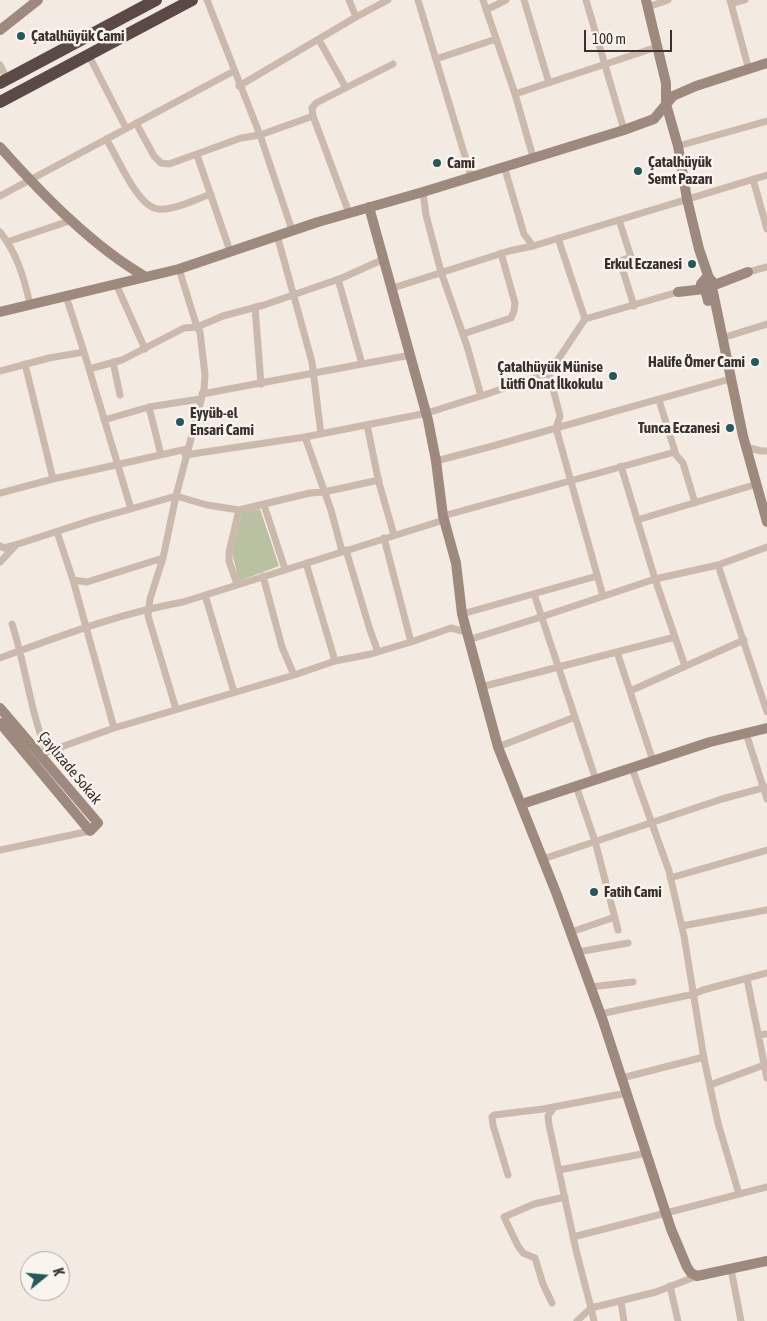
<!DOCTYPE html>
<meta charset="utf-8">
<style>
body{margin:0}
#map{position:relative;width:767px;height:1321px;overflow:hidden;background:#f3eae2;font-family:"Asap Condensed",sans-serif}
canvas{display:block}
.north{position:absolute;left:20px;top:1251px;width:50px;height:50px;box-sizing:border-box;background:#faf4ef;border:1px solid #ada6a1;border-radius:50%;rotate:73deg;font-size:14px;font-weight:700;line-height:20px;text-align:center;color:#3a302c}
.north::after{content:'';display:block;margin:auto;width:18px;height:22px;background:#23595a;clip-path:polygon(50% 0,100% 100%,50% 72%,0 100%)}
.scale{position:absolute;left:584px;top:30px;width:88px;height:22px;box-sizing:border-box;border:2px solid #3a302c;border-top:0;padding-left:6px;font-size:15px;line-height:18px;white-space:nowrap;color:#3a302c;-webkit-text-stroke:4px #faf4ef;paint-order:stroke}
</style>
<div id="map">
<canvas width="767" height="1321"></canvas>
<div class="north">K</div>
<div class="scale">100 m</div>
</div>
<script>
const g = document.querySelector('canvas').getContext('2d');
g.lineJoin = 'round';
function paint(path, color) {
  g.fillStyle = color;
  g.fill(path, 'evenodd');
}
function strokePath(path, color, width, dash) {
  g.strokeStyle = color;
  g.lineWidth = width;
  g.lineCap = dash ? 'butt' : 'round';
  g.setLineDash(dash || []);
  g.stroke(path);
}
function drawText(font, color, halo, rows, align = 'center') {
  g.font = font + ' "Asap Condensed",sans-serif';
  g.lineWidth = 5;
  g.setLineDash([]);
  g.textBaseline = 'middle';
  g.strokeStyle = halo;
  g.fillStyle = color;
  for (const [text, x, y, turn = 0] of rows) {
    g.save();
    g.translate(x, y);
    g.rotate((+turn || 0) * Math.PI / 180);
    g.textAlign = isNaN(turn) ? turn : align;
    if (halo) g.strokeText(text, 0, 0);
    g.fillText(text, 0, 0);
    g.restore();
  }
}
const green = new Path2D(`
 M260,509L279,566L239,581L232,553L242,512Z`);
const street = new Path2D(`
 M207,0L260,135L292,230
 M349,0L356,17
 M418,0L471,176
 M483,0L515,94L533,157
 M524,0L549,83
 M586,0L624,130
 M730,0L749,70
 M731,4L745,0
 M648,7L668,0
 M486,10L506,0
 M319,40L346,88
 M88,54L126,128
 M436,59L496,39
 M0,65L7,79
 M239,86L356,17L388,0
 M515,94L657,47
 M313,116L349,213
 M136,123L154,156L161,163L169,164L241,138L260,135L313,116L312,108L316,103L393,64
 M106,139C117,155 137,207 158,209C172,211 197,199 211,194
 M678,146L767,121
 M197,155L230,251
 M504,166L524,234L533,246
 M753,179L767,229
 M0,196L234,71
 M619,220L631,257L620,261L634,306
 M0,232C17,253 24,278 30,304
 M277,235L312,362L321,434
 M558,238L585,319
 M7,242L72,220
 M179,269L197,327L200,332L205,375L204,389L176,496L207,505L239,510L310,493L324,492L379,480
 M748,272L767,267
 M338,279L362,364L411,355
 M116,284L145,349
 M393,288L509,251L533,246L767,175
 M66,296L84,352
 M255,307L261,384
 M463,334L511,318L514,311L515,303L501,253
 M722,338L767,324
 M113,362L120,395
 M25,364L53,479L187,449
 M89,369L122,360L184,328L197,327L223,316L264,305L342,278L384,259
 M0,371L49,358L84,352L131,509
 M549,373L560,416L556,428L603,596
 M202,394L362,364
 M481,396L549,373L585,319L678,292
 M659,400L676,455L683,463L695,503
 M149,407L161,455
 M104,420L149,407L200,399
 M367,425L379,483L394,535
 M746,447L761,451H767
 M185,455L305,437
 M436,461L489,447L730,379
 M621,466L655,579L685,666
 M0,493L53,479
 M264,505L285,569
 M443,516L675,452
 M637,520L757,484
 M57,532L73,580L87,582L163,558
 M0,546L4,548L15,545L92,520L176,496L163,558L150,599L148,616L176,709
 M346,550L370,630L378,652
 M342,551L331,510L305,437L427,413L481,396L467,346L441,272L426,215L423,192
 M0,562L15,546
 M306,563L335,661
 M718,565L767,712
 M263,576L282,647L294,675
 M73,580L114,728
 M237,584L229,561V552L239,510
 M534,594L596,780
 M205,595L234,692
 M462,614L597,576
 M12,624C26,666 30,712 47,752
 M468,640L541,617L655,579L718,565L767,547
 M411,642L451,628L466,632
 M617,652L653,761
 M0,658C60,636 120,613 183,602L444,520
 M481,687L675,637
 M630,691L744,640
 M746,733L767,799
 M498,747L575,717
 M34,763L47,752L114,728L294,675L335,661L371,654L411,642L384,538
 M632,768L669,871L684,936L704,1059L718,1123L739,1194
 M576,786L595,841L618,930
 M0,850L90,831
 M543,859L722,799L767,787
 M670,878L767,850
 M682,926L767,910
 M571,932L615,917
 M578,952L628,943
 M747,979L767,1078
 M590,987L633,982
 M600,1014L694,994L703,990L767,973
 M758,1035L767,1034
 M622,1078L704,1057
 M710,1085L764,1065
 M554,1107L548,1116L549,1125L576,1250L591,1308L656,1292L697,1276
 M559,1170L647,1153
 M508,1175L493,1125L492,1117L494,1115L543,1109L627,1093
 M573,1237L767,1187
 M731,1269L741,1321
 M670,1286L678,1321
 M621,1302L624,1321
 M552,1303L543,1284L535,1258L523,1253L518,1246L504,1217L534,1204L565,1197
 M577,1321L591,1308L594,1321`);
const secondary = new Path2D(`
 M646,0L666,83V104L678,146L687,199L699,249L709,278
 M0,30L38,0
 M0,147C41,193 93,247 146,277
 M369,207L428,420L436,461L443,516L456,563L462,614L498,747L557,895L603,1021L671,1229L687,1267L691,1273L697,1276L767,1261
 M712,286L748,272
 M712,287L743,436L767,522
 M678,292L704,289
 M708,301L705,289L701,284L706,278H709L712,281
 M0,312L179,269L318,222L423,192L624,130L654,119L673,96L696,86L767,63
 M0,708L98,823L90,831L0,723
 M522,804L710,742L767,728`);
const highway = new Path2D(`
 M0,83L156,0
 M0,102L192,0`);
const markers = [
 [21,36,5,"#23595a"],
 [437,163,5,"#23595a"],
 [638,171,5,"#23595a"],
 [692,264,5,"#23595a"],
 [755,362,5,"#23595a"],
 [613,376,5,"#23595a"],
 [180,422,5,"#23595a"],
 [730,428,5,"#23595a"],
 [594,892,5,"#23595a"]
];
const poiNames = [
 ["Çatalhüyük Cami",31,36],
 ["Çatalhüyük",648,162],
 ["Semt Pazarı",648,179],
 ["Cami",447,163],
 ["Erkul Eczanesi",682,264,"right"],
 ["Halife Ömer Cami",745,362,"right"],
 ["Çatalhüyük Münise",603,367,"right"],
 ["Lütfi Onat İlkokulu",603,384,"right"],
 ["Eyyüb-el",190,413],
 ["Ensari Cami",190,430],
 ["Tunca Eczanesi",720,428,"right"],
 ["Fatih Cami",604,892]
];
const streetNames = [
 ["Çaylızade Sokak",70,768,50]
];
paint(green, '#b9c1a2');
strokePath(street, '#cbb9ae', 7);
strokePath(secondary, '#9e897f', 10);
strokePath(highway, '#5a4944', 12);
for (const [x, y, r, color] of markers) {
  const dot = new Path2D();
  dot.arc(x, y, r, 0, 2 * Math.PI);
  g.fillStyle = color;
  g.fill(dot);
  strokePath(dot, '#faf4ef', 2);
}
drawText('bold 15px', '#3a302c', '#faf4ef', poiNames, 'left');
drawText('15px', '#3a302c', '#faf4ef', streetNames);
</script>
